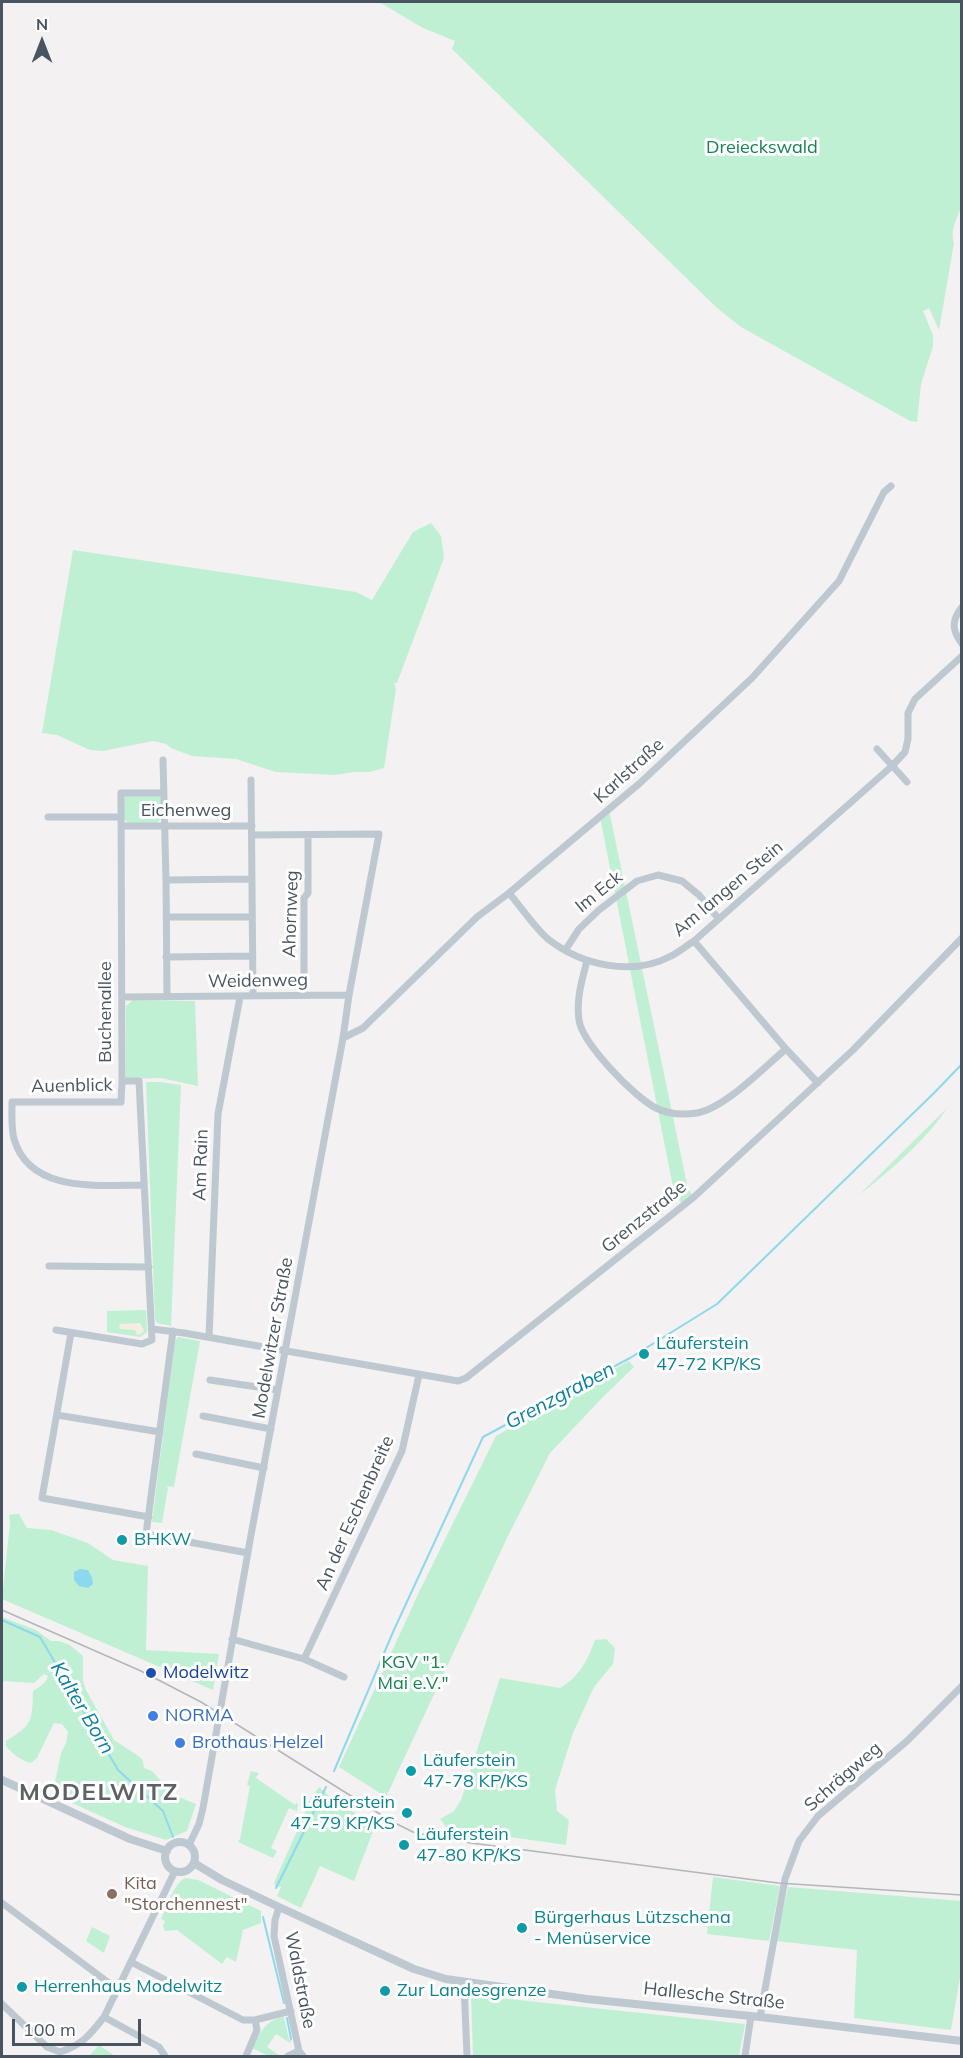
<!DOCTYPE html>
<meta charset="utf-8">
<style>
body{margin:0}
#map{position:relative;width:963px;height:2058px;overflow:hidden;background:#f3f1f1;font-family:Mulish,sans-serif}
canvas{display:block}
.frame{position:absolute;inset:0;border:3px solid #48545f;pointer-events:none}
.north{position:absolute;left:12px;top:12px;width:60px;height:60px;-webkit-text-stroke:4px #fff;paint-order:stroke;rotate:0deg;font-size:16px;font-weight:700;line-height:24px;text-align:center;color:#48545f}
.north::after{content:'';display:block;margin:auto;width:21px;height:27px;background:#48545f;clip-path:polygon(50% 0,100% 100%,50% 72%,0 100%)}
.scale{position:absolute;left:12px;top:2019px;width:129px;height:27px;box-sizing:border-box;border:3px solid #48545f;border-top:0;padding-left:8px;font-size:18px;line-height:21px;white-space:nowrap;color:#48545f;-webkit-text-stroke:4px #fff;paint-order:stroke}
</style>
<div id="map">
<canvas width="963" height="2058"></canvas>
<div class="frame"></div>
<div class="north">N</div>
<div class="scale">100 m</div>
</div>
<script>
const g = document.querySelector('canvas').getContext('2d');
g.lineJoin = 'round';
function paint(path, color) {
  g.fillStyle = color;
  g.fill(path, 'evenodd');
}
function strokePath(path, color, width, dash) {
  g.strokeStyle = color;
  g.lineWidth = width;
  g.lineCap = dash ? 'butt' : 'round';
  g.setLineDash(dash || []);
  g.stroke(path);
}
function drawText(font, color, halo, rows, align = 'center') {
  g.font = font + ' Mulish,sans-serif';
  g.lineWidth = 6;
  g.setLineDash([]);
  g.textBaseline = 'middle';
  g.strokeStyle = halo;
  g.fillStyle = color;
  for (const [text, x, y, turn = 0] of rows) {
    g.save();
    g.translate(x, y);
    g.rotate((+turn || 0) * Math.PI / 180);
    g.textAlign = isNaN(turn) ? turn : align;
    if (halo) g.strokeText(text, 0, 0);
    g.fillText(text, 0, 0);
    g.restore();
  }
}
const green = new Path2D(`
 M379,2H961V208C956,220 950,230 954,243L939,330L929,308L923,311L933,335V346L921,384L917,422L910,421L741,327L717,308L452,49L455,41L423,28Z
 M431,523L441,536L444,558L397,683H394L396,689L384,768L370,772H354L335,775L276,772L236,759L192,756L171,748L166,744L153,741L103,751L90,750L57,735L42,733L73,550L356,592L372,600L413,532Z
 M128,795H158L161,799V819L157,823H129L124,819L123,799Z
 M609,810L688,1189L694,1197L683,1206L674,1192L600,817Z
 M133,1000L195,1001L198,1086L161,1078L126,1079V1006Z
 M146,1082H160L181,1085L171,1326L157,1323L155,1319Z
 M947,1108C928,1138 888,1173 859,1195Z
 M146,1310L147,1332L140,1337L107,1332V1311Z
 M178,1337L200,1341L174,1487L166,1486L168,1488L162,1523L152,1522L175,1341Z
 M629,1361L634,1367L603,1397L550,1453L507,1538L386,1797L339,1767L420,1590L496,1436Z
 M13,1514H19L27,1528L51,1530L88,1543L113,1560L148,1566L146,1650L219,1654L213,1690L2,1599L10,1523L9,1515Z
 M2,1617L36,1630L51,1641H59L70,1645L83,1656V1681L86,1690L114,1740L140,1757L143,1761L144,1768L152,1771L174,1795L196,1804L187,1831L166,1840L125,1827L61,1798L54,1787L61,1753L66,1743L68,1732L62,1724L54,1723L37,1758L31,1763C22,1761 12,1754 6,1746V1741C33,1724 32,1722 33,1691C39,1687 46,1684 48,1676L44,1674L34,1683L2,1681Z
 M606,1639L615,1648L613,1664L594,1687L573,1733L555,1790L557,1811L569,1820L566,1845L447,1828L440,1819L454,1811L461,1800L500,1678L560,1688C580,1676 587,1661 595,1640Z
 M251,1771L259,1773L256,1778L295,1805L297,1803L298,1804L297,1811L289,1808L271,1848L277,1851L273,1858L240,1843L238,1841L240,1839L250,1786L247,1785Z
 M319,1787L328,1795L375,1826L354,1881L320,1866L301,1908L277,1896L281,1887L275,1886L274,1883L309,1804L308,1802Z
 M713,1877L780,1886L769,1941L707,1934Z
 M185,1878L198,1880L261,1911V1923L243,1930L236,1962L227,1957L222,1964L177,1930L165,1931L163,1926L165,1921L161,1919C167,1906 173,1885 185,1878Z
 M788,1887L961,1901V1972L951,2030L854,2018L857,1950L776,1941Z
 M92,1927L110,1936L104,1953L86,1941Z
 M471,1995L745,2024L739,2056H473Z
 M284,2017L289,2040L292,2039L290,2043L276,2034L267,2047L280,2056H269L252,2048C259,2033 267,2019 284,2017Z
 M99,2045L115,2056H89Z`);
const sand = new Path2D(`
 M140,1323L144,1331L141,1334L137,1335L135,1330L120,1329L119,1324Z`);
const water = new Path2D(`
 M80,1569L88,1570L92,1578L93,1584L88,1588L79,1586L74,1580V1572Z`);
const stream = new Path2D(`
 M2,1620L40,1637L118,1770L163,1811L173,1837
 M334,1771L393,1632L483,1437L630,1358L717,1304L934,1093L962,1064
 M276,1888L326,1787
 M263,1917L284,2003
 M287,2018L291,2039`);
const minor = new Path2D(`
 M962,607C951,621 952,630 962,644
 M877,749L907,782
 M163,760L166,880L167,997
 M251,780L253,995
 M48,817H121
 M121,826H252
 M166,880L252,879
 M509,893C521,907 535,928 548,939C581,965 632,977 671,956C679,952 686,946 694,941L892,766L905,752L908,739V713L915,699L962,656
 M166,917H252
 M694,941L786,1049L818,1083
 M566,949L579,929L599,910L637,881L658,875L682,881L699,895L718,918
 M166,957L252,956
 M587,961C582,980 576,999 579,1020C582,1043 635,1098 656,1108C668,1114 684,1115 697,1113C725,1108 763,1068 786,1049
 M304,995V898L308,893V835
 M122,997L349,995
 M343,1038L363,1028L477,917L509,893L640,783L752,678L839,581L884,492L891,486
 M122,1081L121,1102H12C12,1114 11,1127 14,1139C30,1194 100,1185 144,1185
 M49,1266L149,1267
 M152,1329L184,1333L458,1381L466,1378L694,1197L853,1050L962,938
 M56,1330L142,1344L152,1340L139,1081H122L121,793H164
 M173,1331L146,1534L248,1553
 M71,1333L42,1498L149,1517
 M209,1337L218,1114L240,997
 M210,1380L278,1390
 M57,1415L160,1432
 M203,1416L271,1429
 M196,1454L264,1468
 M232,1639L304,1659L344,1677
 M304,1659L402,1451L419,1375
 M189,1845L199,1824L203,1808L251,1535L343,1038L349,995L379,834L253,835
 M2,1903L117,1989
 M279,1907L275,1920L274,1936L299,2051L303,2056
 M131,1962L243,2020H255L291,2011
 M464,1983L467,2056
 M2,2004L47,2047L60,2052C82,2045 90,2035 104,2017L175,1871
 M104,2017L159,2047L165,2056
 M760,2017L785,1879L799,1841L818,1816L907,1741L962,1686
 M246,2056L257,2030L255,2020
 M288,2056L299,2051
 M745,2056L751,2016`);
const tertiary = new Path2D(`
 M2,1780L130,1839L167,1851
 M165 1857a15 15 0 1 1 30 0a15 15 0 1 1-30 0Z
 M194,1863L222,1880L279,1907L414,1969L446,1979L587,1999L760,2017L962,2041`);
const tram = new Path2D(`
 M2,1610L141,1671L201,1702L391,1821L413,1832L448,1840L778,1883L962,1895`);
const markers = [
 [644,1354,6,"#0f9aa8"],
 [122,1540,6,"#0f9aa8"],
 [151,1673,6,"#1a4fb4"],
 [153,1716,6,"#3f7fe0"],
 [180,1743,6,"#3f7fe0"],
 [411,1771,6,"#0f9aa8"],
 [407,1813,6,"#0f9aa8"],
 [404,1845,6,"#0f9aa8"],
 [112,1894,6,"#8d6e63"],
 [522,1928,6,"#0f9aa8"],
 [22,1987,6,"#0f9aa8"],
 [385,1991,6,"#0f9aa8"]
];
const parkNames = [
 ["Dreieckswald",762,148],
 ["KGV \"1.",413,1663],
 ["Mai e.V.\"",413,1684]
];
const streetNames = [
 ["Karlstraße",629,771,-42],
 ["Eichenweg",186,811],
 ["Am langen Stein",728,889,-40],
 ["Im Eck",599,892,-39],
 ["Ahornweg",291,914,-88],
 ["Weidenweg",258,981,-1],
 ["Buchenallee",106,1012,-90],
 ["Auenblick",72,1086,-1],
 ["Am Rain",201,1165,-88],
 ["Grenzstraße",644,1217,-39],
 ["Modelwitzer Straße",273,1338,-80],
 ["An der Eschenbreite",355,1513,-66],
 ["Schrägweg",843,1777,-41],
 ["Waldstraße",300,1980,79],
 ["Hallesche Straße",714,1996,6]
];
const cultureNames = [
 ["Läuferstein",656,1344],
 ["47-72 KP/KS",656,1365],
 ["BHKW",134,1540],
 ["Läuferstein",423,1761],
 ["47-78 KP/KS",423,1782],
 ["Läuferstein",395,1803,"right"],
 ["47-79 KP/KS",395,1824,"right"],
 ["Läuferstein",416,1835],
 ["47-80 KP/KS",416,1856],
 ["Bürgerhaus Lützschena",534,1918],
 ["- Menüservice",534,1939],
 ["Herrenhaus Modelwitz",34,1987],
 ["Zur Landesgrenze",397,1991]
];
const transitNames = [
 ["Modelwitz",163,1673]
];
const shopNames = [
 ["NORMA",165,1716],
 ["Brothaus Helzel",192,1743]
];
const educationNames = [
 ["Kita",124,1884],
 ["\"Storchennest\"",124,1905]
];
const waterNames = [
 ["Grenzgraben",560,1396,-28],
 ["Kalter Born",82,1708,59]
];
const districtNames = [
 ["MODELWITZ",99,1793]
];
paint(green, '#c0f0d3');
paint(sand, '#f4eee2');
paint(water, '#8cd8ee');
strokePath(stream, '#8cd8ee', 2);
strokePath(minor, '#bec8d0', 7);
strokePath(tertiary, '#bec8d0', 8);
strokePath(tram, '#b3b6bb', 1.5);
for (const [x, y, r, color] of markers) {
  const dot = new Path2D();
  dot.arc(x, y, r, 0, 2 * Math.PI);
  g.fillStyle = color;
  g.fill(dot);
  strokePath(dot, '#fff', 2);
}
drawText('18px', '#16834e', '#fff', parkNames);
drawText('18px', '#48545f', '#fff', streetNames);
drawText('18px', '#0d838f', '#fff', cultureNames, 'left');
drawText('18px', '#164399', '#fff', transitNames, 'left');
drawText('18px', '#366cbe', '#fff', shopNames, 'left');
drawText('18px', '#785e54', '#fff', educationNames, 'left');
drawText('italic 20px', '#0b7fa0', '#fff', waterNames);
g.letterSpacing = '1.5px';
drawText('bold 24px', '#5d6166', '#fff', districtNames);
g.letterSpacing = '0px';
</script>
